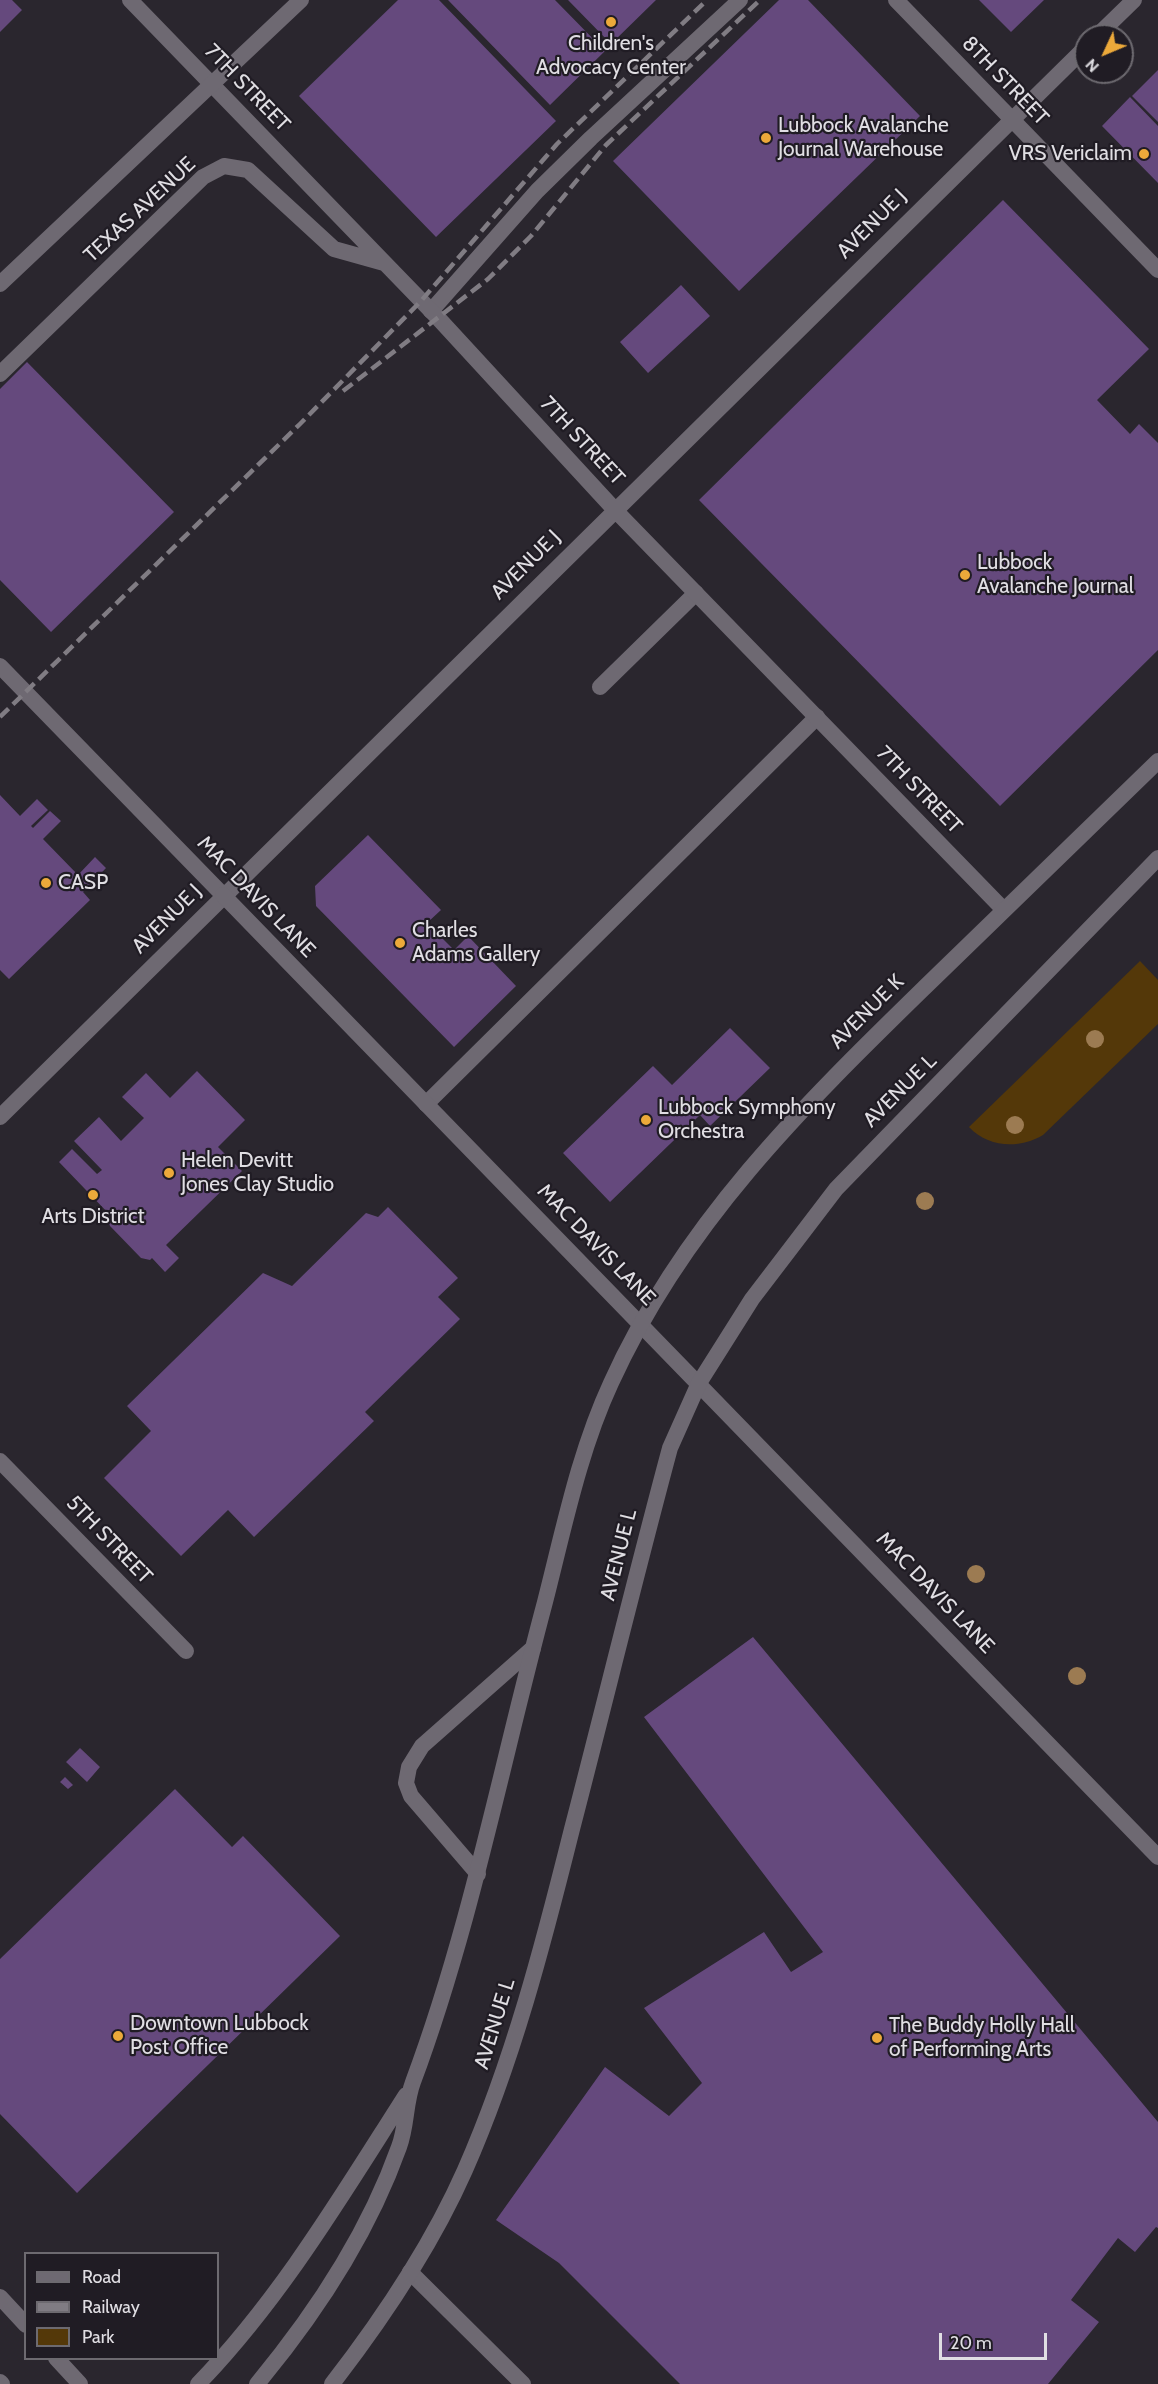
<!DOCTYPE html>
<style>
body{margin:0}
#map{position:relative;width:1158px;height:2384px;overflow:hidden;background:#2a262e;font-family:Cabin,sans-serif}
canvas{display:block}
.legend{position:absolute;left:24px;top:2252px;width:195px;height:108px;box-sizing:border-box;background:#201c24;border:2px solid #6d6a70;margin:0;padding:8px 10px;list-style:none;font-size:18px;color:#e0dee3}
.legend li{display:flex;align-items:center;gap:12px;height:30px}
.legend b{width:30px;border:2px solid #6d6a70}
.north{position:absolute;left:1074px;top:24px;width:60px;height:60px;box-sizing:border-box;background:#201c24;border:2px solid #6d6a70;border-radius:50%;rotate:226deg;font-size:16px;font-weight:700;line-height:24px;text-align:center;color:#e0dee3}
.north::after{content:'';display:block;margin:auto;width:21px;height:27px;background:#eca93a;clip-path:polygon(50% 0,100% 100%,50% 72%,0 100%)}
.scale{position:absolute;left:939px;top:2333px;width:108px;height:27px;box-sizing:border-box;border:3px solid #e0dee3;border-top:0;padding-left:8px;font-size:18px;line-height:21px;white-space:nowrap;color:#e0dee3;-webkit-text-stroke:4px #201c24;paint-order:stroke}
</style>
<div id="map">
<canvas width="1158" height="2384"></canvas>
<ul class="legend">
<li><b style="height:8px;background:#6e6972"></b>Road</li>
<li><b style="height:8px;background:#807c83"></b>Railway</li>
<li><b style="height:16px;background:#543809"></b>Park</li>
</ul>
<div class="north">N</div>
<div class="scale">20 m</div>
</div>
<script>
const g = document.querySelector('canvas').getContext('2d');
g.lineJoin = 'round';
function paint(path, color) {
  g.fillStyle = color;
  g.fill(path, 'evenodd');
}
function strokePath(path, color, width, dash) {
  g.strokeStyle = color;
  g.lineWidth = width;
  g.lineCap = dash ? 'butt' : 'round';
  g.setLineDash(dash || []);
  g.stroke(path);
}
function drawText(font, color, halo, rows, align = 'center') {
  g.font = font + ' Cabin,sans-serif';
  g.lineWidth = 4.5;
  g.setLineDash([]);
  g.textBaseline = 'middle';
  g.strokeStyle = halo;
  g.fillStyle = color;
  for (const [text, x, y, turn = 0] of rows) {
    g.save();
    g.translate(x, y);
    g.rotate((+turn || 0) * Math.PI / 180);
    g.textAlign = isNaN(turn) ? turn : align;
    if (halo) g.strokeText(text, 0, 0);
    g.fillText(text, 0, 0);
    g.restore();
  }
}
const green = new Path2D(`
 M1140,961L1158,980V1024L1043,1135C1019,1149 989,1148 969,1127Z`);
const building = new Path2D(`
 M0,0H12L22,10L0,32Z
 M398,0H439L556,121L436,237L299,96Z
 M448,0H555L605,51L550,105Z
 M568,0H656L611,44Z
 M779,0H808L920,116L739,291L613,161Z
 M979,0H1044L1011,32Z
 M1158,70V122L1132,96Z
 M1130,97L1158,126V183L1102,126Z
 M1003,200L1149,349L1097,400L1130,434L1139,424L1158,443V650L1000,806L699,500Z
 M681,285L710,316L648,373L620,342Z
 M27,362L174,512L51,632L0,580V389Z
 M0,795L20,816L37,799L48,810L31,826L33,828L50,811L61,821L43,839L78,875L95,857L106,868L83,892L90,900L9,979L0,970Z
 M368,835L441,910L427,923L454,950L468,936L516,986L454,1047L316,906L315,886Z
 M730,1028L770,1068L710,1126L700,1115L610,1202L563,1153L653,1066L672,1085Z
 M197,1071L245,1120L218,1147L242,1171L166,1245L179,1258L165,1272L152,1258L150,1260L141,1258L110,1226L107,1218L110,1215L59,1162L72,1149L97,1174L102,1170L74,1141L99,1117L121,1141L144,1118L122,1097L146,1073L170,1098Z
 M388,1207L458,1278L438,1297L460,1319L365,1412L374,1421L254,1537L228,1510L181,1556L104,1478L151,1431L127,1406L263,1273L292,1286L366,1213L378,1217Z
 M753,1637L1158,2122V2228L1156,2227L1135,2252L1118,2238L1071,2300L1099,2322L1048,2384H680L559,2263L496,2220L605,2067L669,2116L702,2083L644,2008L764,1932L791,1972L823,1952L644,1717Z
 M80,1748L100,1767L87,1782L66,1762Z
 M65,1777L73,1785L68,1789L60,1782Z
 M175,1789L232,1847L243,1836L340,1936L77,2193L0,2114V1959Z`);
const service = new Path2D(`
 M431,311L537,191L591,138L740,0
 M600,687L696,593
 M426,1104L817,717
 M478,1874L411,1796L406,1783L409,1767L422,1746L533,1648
 M410,2272L523,2384`);
const minor = new Path2D(`
 M130,0L439,319L614,509L1004,910
 M896,0L1158,270
 M1097,36L1134,0
 M0,374L203,177L224,166L248,170L334,249L384,263
 M0,666L223,895
 M0,1117L1086,47
 M0,1461L186,1651`);
const tertiary = new Path2D(`
 M223,895L1158,1857`);
const secondary = new Path2D(`
 M0,284L301,0
 M0,2297L26,2325
 M56,2358L80,2384
 M0,2382L2,2384
 M198,2384C281,2298 342,2195 406,2095
 M257,2384C316,2313 368,2234 399,2147C407,2126 405,2103 413,2082C471,1926 502,1762 545,1602C564,1528 579,1452 611,1383C683,1224 802,1107 924,988C1002,912 1080,836 1158,761
 M332,2384C383,2318 431,2247 465,2170C513,2061 543,1945 572,1829C605,1702 636,1574 670,1448L699,1383L752,1299L836,1189L1158,858`);
const rail = new Path2D(`
 M343,391L488,279L531,236L606,145L760,0
 M0,717L300,424L421,301L557,144L707,0`);
const trees = [
 [1095,1039],
 [1015,1125],
 [925,1201],
 [976,1574],
 [1077,1676]
];
const markers = [
 [611,22,6,"#eca93a"],
 [766,138,6,"#eca93a"],
 [1144,154,6,"#eca93a"],
 [965,575,6,"#eca93a"],
 [46,883,6,"#eca93a"],
 [400,943,6,"#eca93a"],
 [646,1120,6,"#eca93a"],
 [169,1173,6,"#eca93a"],
 [93,1195,6,"#eca93a"],
 [118,2036,6,"#eca93a"],
 [877,2038,6,"#eca93a"]
];
const poiNames = [
 ["Children's",611,44,"center"],
 ["Advocacy Center",611,68,"center"],
 ["Lubbock Avalanche",778,126],
 ["Journal Warehouse",778,150],
 ["VRS Vericlaim",1132,154,"right"],
 ["Lubbock",977,563],
 ["Avalanche Journal",977,587],
 ["CASP",58,883],
 ["Charles",412,931],
 ["Adams Gallery",412,955],
 ["Lubbock Symphony",658,1108],
 ["Orchestra",658,1132],
 ["Helen Devitt",181,1161],
 ["Jones Clay Studio",181,1185],
 ["Arts District",93,1217,"center"],
 ["Downtown Lubbock",130,2024],
 ["Post Office",130,2048],
 ["The Buddy Holly Hall",889,2026],
 ["of Performing Arts",889,2050]
];
const streetNames = [
 ["8TH STREET",1005,81,46],
 ["7TH STREET",247,88,46],
 ["TEXAS AVENUE",140,210,-43],
 ["AVENUE J",872,224,-45],
 ["7TH STREET",582,441,47],
 ["AVENUE J",526,565,-45],
 ["7TH STREET",919,790,46],
 ["MAC DAVIS LANE",256,897,46],
 ["AVENUE J",167,919,-45],
 ["AVENUE K",867,1012,-45],
 ["AVENUE L",900,1091,-45],
 ["MAC DAVIS LANE",596,1245,46],
 ["5TH STREET",109,1540,46],
 ["AVENUE L",619,1555,-76],
 ["MAC DAVIS LANE",935,1593,46],
 ["AVENUE L",495,2024,-73]
];
paint(green, '#543809');
paint(building, '#65497d');
strokePath(service, '#6e6972', 16);
strokePath(minor, '#6e6972', 16);
strokePath(tertiary, '#6e6972', 16);
strokePath(secondary, '#6e6972', 16);
strokePath(rail, '#807c83', 4.5, [12, 6]);
g.fillStyle = '#9c7b52';
for (const [x, y] of trees) {
  g.beginPath();
  g.arc(x, y, 9, 0, 2 * Math.PI);
  g.fill();
}
for (const [x, y, r, color] of markers) {
  const dot = new Path2D();
  dot.arc(x, y, r, 0, 2 * Math.PI);
  g.fillStyle = color;
  g.fill(dot);
  strokePath(dot, '#201c24', 2);
}
drawText('21px', '#e0dee3', '#201c24', poiNames, 'left');
drawText('21px', '#e0dee3', '#201c24', streetNames);
</script>
